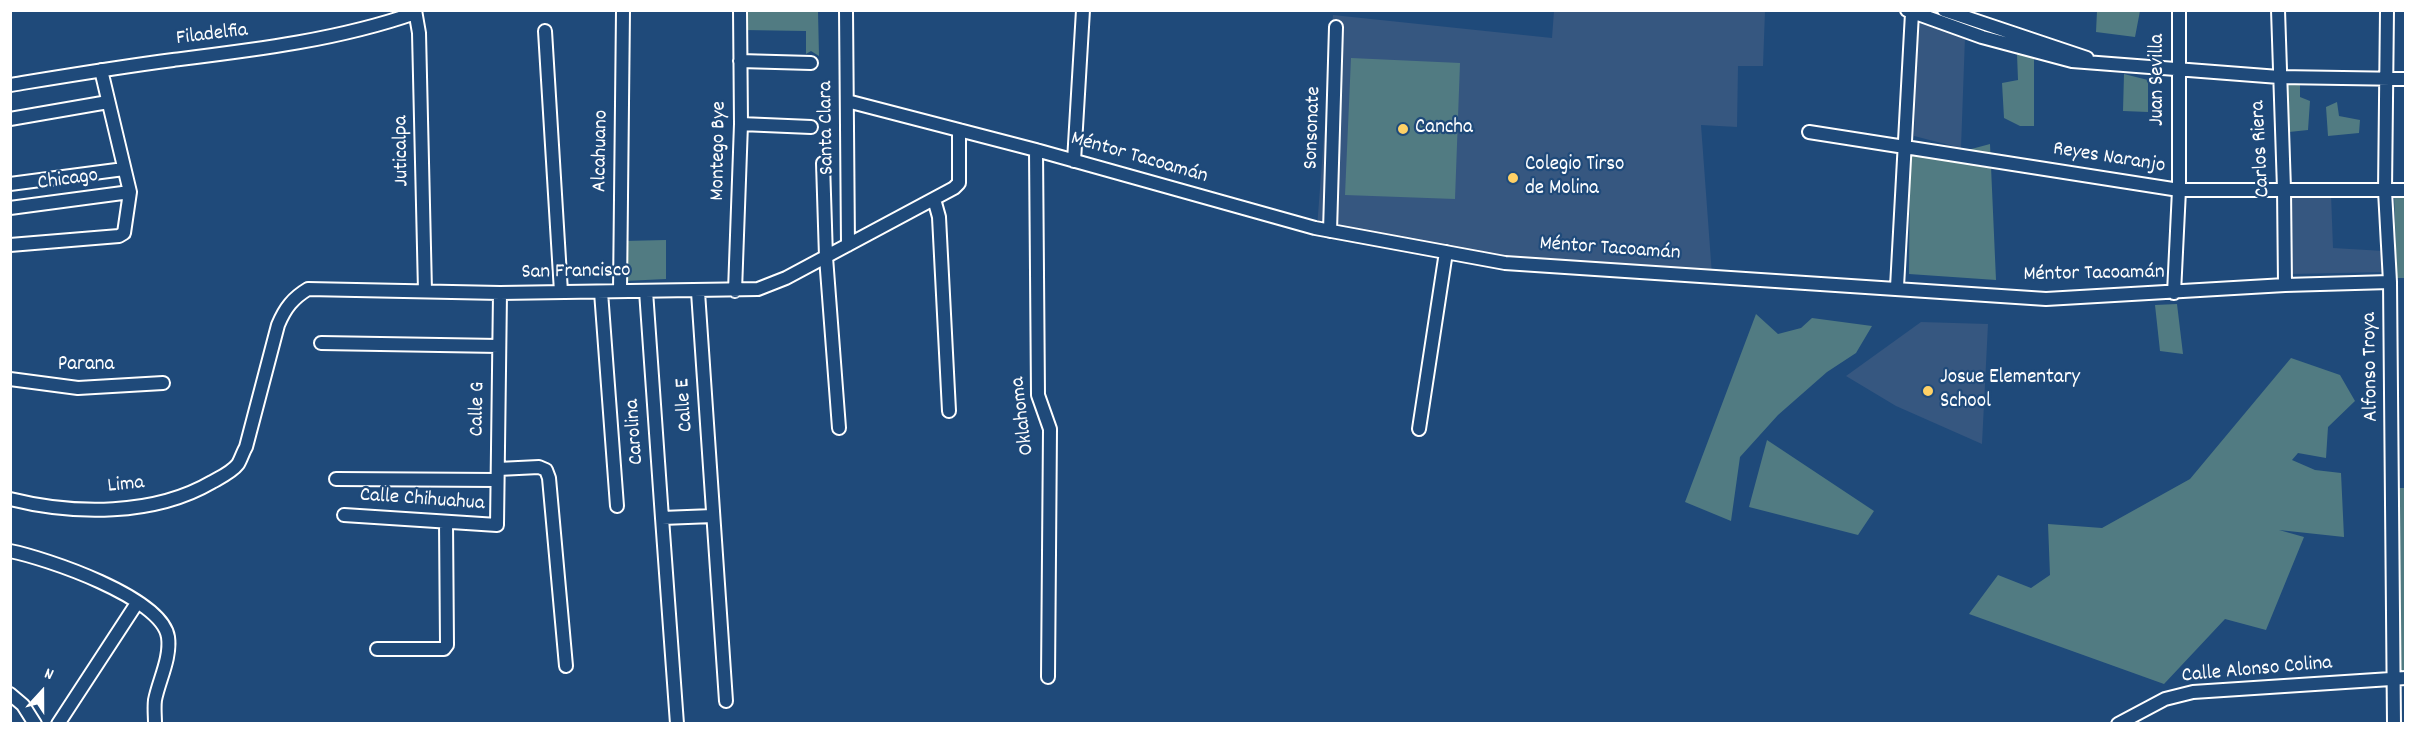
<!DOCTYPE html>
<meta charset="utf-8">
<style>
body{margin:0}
#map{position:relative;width:2416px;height:734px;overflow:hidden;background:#1f4a7a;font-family:Dekko,sans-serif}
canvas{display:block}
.frame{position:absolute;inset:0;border:12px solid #fff;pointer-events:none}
.north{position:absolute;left:12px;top:662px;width:60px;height:60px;-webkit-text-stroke:4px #1f4a7a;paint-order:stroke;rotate:21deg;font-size:16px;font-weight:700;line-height:24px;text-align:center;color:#fff}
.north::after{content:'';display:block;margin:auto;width:21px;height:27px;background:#fff;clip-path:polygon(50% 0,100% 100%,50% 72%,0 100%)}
</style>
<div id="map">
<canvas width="2416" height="734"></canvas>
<div class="frame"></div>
<div class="north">N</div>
</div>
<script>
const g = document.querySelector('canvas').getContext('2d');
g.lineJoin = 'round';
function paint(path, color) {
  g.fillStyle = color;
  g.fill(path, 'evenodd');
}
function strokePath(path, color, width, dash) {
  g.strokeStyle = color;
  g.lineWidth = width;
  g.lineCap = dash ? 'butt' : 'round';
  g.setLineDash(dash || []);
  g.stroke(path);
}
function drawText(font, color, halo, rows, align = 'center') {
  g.font = font + ' Dekko,sans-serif';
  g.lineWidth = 4.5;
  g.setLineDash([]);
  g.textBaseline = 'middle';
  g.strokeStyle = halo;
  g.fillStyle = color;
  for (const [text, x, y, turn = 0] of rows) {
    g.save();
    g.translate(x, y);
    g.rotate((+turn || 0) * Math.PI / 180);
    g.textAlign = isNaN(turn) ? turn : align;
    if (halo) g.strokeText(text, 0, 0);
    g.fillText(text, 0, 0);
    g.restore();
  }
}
const built = new Path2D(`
 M1554,11H1765L1763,66H1738L1737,127L1701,125L1712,275L1505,263L1317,228L1333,15L1552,38Z
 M1918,23L1965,37L1961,148L1914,136Z
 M2331,194L2333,248L2384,251L2385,272L2292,274L2289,196Z
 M1921,322L1988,324L1982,444L1896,406L1846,376Z`);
const green = new Path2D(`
 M742,11H818L819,56L811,51L806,54V31L743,30Z
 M2097,11H2140L2135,37L2096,32Z
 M2017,54L2034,58V126H2020L2004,118L2002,83L2018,80Z
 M1351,58L1460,63L1455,199L1345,195Z
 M2124,74L2148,80V112L2123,111Z
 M2287,84H2300V97L2310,101L2308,130L2289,132Z
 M2337,102L2339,116L2360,120L2359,133L2328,136L2326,107Z
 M1990,144L1996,280L1909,274L1910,148L1949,155Z
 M2394,196H2405V278H2397Z
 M666,240V279L625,281L623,241Z
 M2177,304L2183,354L2160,351L2155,305Z
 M1756,314L1778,334L1801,328L1812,318L1872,326L1856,353L1827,372L1778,415L1740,457L1731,521L1685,502Z
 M2291,358L2340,375L2355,401L2328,427L2326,458L2298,453L2292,460L2315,470L2341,473L2344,537L2279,530L2304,537L2266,630L2225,619L2164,684L1969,614L1998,575L2031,588L2050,575L2048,524L2102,528L2190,479Z
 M1767,440L1874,511L1858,535L1749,507Z
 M2394,488H2405V671H2399Z`);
const minor = new Path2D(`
 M415,10L419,33L425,291
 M846,10L848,245
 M1907,10L1982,37L2072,61L2279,77L2406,79
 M1944,10L2087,58
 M2278,10L2284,189L2285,285
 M2387,10L2385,191L2390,282L2394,724
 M545,31L561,292
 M740,61L811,63
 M10,85C65,76 119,67 173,60C254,50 338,40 415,13
 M847,101L1036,150L1315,228L1505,263L2046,299L2285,285L2390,282
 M10,119L108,102
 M741,124L811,127
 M1809,132L2179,190H2406
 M1036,150L1038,395L1050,429L1048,677
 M1074,161L1083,10
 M823,163L826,257L839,428
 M10,184L124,169
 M934,199L939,217L949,411
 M10,208L130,192
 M1330,231L1336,27
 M10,245L119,236L124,233L130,192L101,70
 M1897,287L1912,13
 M620,291L623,10
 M646,291L662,518L713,516
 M735,291L741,124L740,10
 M601,292L617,506
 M698,292L726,701
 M2174,293L2179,190V10
 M321,343L499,346
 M10,379L78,388L163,383
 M1419,429L1446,252
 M498,469L539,467L546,470L549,478L566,666
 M336,479L497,480
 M10,499C74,515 154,516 212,482C221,477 232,472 238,464C241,459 243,452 246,447L278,325C285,308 293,298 308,289L500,293L758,289L786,278L954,188L959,183V130
 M344,515L497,525L500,293
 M662,518L677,724
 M10,551C45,558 162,597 168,637C171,658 159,680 155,700C154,708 155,716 155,724
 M377,649H444L447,645L446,522
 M10,694L23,705L35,724
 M58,724L137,603
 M2118,724L2165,699L2193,692L2406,678`);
const markers = [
 [1403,129,6,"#ffd166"],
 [1513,178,6,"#ffd166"],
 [1928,391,6,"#ffd166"]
];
const streetNames = [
 ["Filadelfia",212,36,-7],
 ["Juan Sevilla",2159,80,-90],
 ["Santa Clara",828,128,-91],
 ["Sonsonate",1314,128,-88],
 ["Carlos Riera",2262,149,-93],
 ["Juticalpa",403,151,-91],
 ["Alcahuano",602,151,-89],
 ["Montego Bye",720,151,-89],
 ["Méntor Tacoamán",1139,159,16],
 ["Reyes Naranjo",2109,159,9],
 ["Chicago",68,181,-8],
 ["Méntor Tacoamán",1610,250,4],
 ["San Francisco",576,273,-1],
 ["Méntor Tacoamán",2094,275,-1],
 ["Parana",86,366],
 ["Alfonso Troya",2372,367,-91],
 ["Calle E",686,405,-94],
 ["Calle G",479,409,-89],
 ["Oklahoma",1024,416,-97],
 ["Carolina",636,432,-94],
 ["Lima",126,486,-6],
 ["Calle Chihuahua",422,501,4],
 ["Calle Alonso Colina",2257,671,-5]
];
const poiNames = [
 ["Cancha",1415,129],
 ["Colegio Tirso",1525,166],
 ["de Molina",1525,190],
 ["Josue Elementary",1940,379],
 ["School",1940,403]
];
paint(built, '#365780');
paint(green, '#517b82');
strokePath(minor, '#fff', 16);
strokePath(minor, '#1f4a7a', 12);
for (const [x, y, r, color] of markers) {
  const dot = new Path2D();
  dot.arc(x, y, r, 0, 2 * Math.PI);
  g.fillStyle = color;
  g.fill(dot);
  strokePath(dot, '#1f4a7a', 2);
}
drawText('21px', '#fff', '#1f4a7a', streetNames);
drawText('21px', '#fff', '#1f4a7a', poiNames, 'left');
</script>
